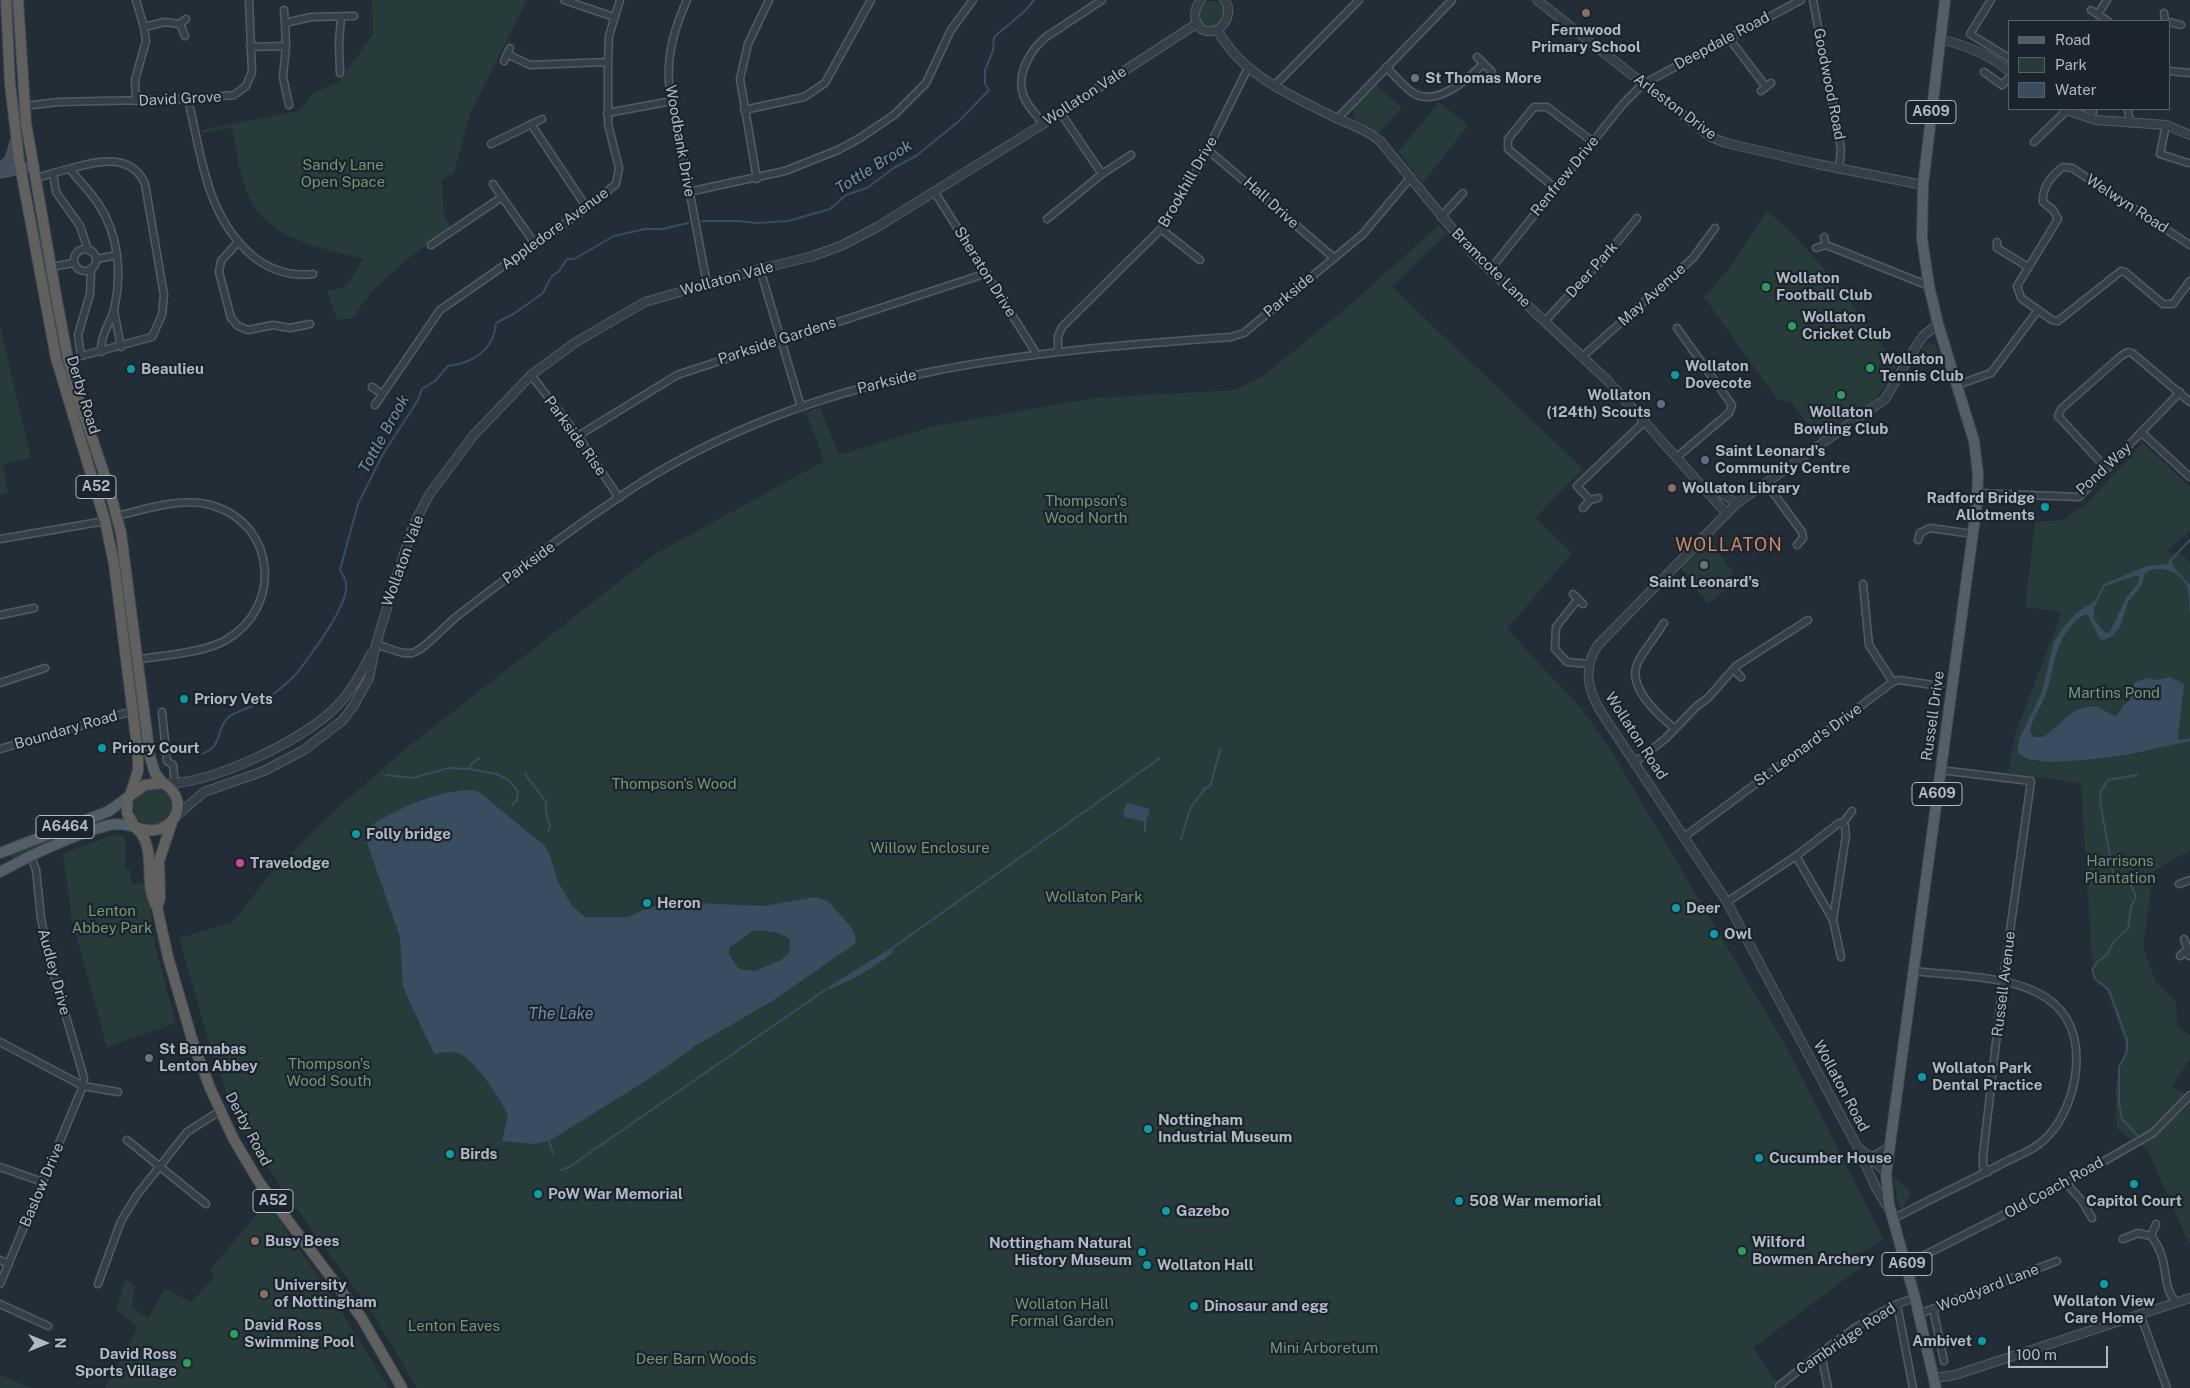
<!DOCTYPE html>
<style>
body{margin:0}
#map{position:relative;width:2190px;height:1388px;overflow:hidden;background:#222d37;font-family:"Public Sans",sans-serif}
canvas{display:block}
.legend{position:absolute;left:2008px;top:20px;width:162px;height:90px;box-sizing:border-box;background:#1b242c;border:1px solid #576069;margin:0;padding:6px 9px;list-style:none;font-size:15px;color:#b0b9c4}
.legend li{display:flex;align-items:center;gap:10px;height:25px}
.legend b{width:25px;border:1px solid #576069}
.north{position:absolute;left:20px;top:1318px;width:50px;height:50px;-webkit-text-stroke:4px #1b242c;paint-order:stroke;rotate:90deg;font-size:14px;font-weight:700;line-height:20px;text-align:center;color:#b0b9c4}
.north::after{content:'';display:block;margin:auto;width:18px;height:22px;background:#b0b9c4;clip-path:polygon(50% 0,100% 100%,50% 72%,0 100%)}
.scale{position:absolute;left:2008px;top:1346px;width:100px;height:22px;box-sizing:border-box;border:2px solid #b0b9c4;border-top:0;padding-left:6px;font-size:15px;line-height:18px;white-space:nowrap;color:#b0b9c4;-webkit-text-stroke:4px #1b242c;paint-order:stroke}
</style>
<div id="map">
<canvas width="2190" height="1388"></canvas>
<ul class="legend">
<li><b style="height:6px;background:#545e68"></b>Road</li>
<li><b style="height:14px;background:#273b3a"></b>Park</li>
<li><b style="height:14px;background:#394c60"></b>Water</li>
</ul>
<div class="north">N</div>
<div class="scale">100 m</div>
</div>
<script>
const g = document.querySelector('canvas').getContext('2d');
g.lineJoin = 'round';
function paint(path, color) {
  g.fillStyle = color;
  g.fill(path, 'evenodd');
}
function strokePath(path, color, width, dash) {
  g.strokeStyle = color;
  g.lineWidth = width;
  g.lineCap = dash ? 'butt' : 'round';
  g.setLineDash(dash || []);
  g.stroke(path);
}
function drawText(font, color, halo, rows, align = 'center') {
  g.font = font + ' "Public Sans",sans-serif';
  g.lineWidth = 4.5;
  g.setLineDash([]);
  g.textBaseline = 'middle';
  g.strokeStyle = halo;
  g.fillStyle = color;
  for (const [text, x, y, turn = 0] of rows) {
    g.save();
    g.translate(x, y);
    g.rotate((+turn || 0) * Math.PI / 180);
    g.textAlign = isNaN(turn) ? turn : align;
    if (halo) g.strokeText(text, 0, 0);
    g.fillText(text, 0, 0);
    g.restore();
  }
}
const green = new Path2D(`
 M372,0H527L470,114L454,173L442,180L444,214L449,224L448,229L404,262L371,292L353,318L337,320L327,291L345,287L364,259C316,247 261,239 244,184C238,166 236,147 232,128L202,133L201,130L299,111L313,93L339,82L373,34Z
 M1198 14a13 13 0 1 1 26 0a13 13 0 1 1-26 0Z
 M1376,85L1402,108L1379,133L1353,118V108Z
 M1439,102L1468,125L1423,183L1398,152Z
 M1767,211C1819,255 1857,311 1897,365C1880,404 1853,417 1819,439L1791,402L1777,399L1704,297L1729,269Z
 M1439,225L1446,234L1392,287L1583,469L1535,518L1572,553L1507,629L1582,709L1612,752L1787,1048L1884,1240L1859,1254L1864,1265L1753,1348L1780,1388H417L373,1314L281,1187L236,1118L213,1056L179,938L233,922L269,875L334,811L409,746L652,556L824,461L806,412L820,407L839,455L934,426L1095,398L1235,390L1263,376L1350,305Z
 M0,326L31,458L3,464L8,493L0,495Z
 M1928,343L1935,345L1941,360L1921,350Z
 M2143,443L2190,487V531L2167,551L2183,556L2190,562V850L2154,871L2143,947L2155,981L2176,1002L2177,1026L2190,1036V1058L2172,1087L2190,1097V1246L2148,1151L2117,1129L2115,1087L2126,1045L2106,988L2093,979L2081,783L2008,773L2015,734L2062,612L2025,607L2035,522L2063,520L2088,502Z
 M1709,539L1734,574L1721,583L1726,590L1708,604L1680,567Z
 M134 807a19 19 0 1 1 38 0a19 19 0 1 1-38 0Z
 M104,819L105,822L13,859L10,854Z
 M118,835L125,837L126,869H130L132,884L147,883L155,946L176,1023L107,1047L71,916L63,854L109,836Z
 M1894,1177L1911,1192L1904,1207L1901,1208L1897,1200Z
 M267,1202L336,1303L389,1388H105L138,1327L116,1310L125,1280L135,1286L132,1308L148,1318L165,1289L191,1302L215,1276L210,1270Z
 M0,1375L31,1388H0Z`);
const water = new Path2D(`
 M2170,559L2175,569L2190,585V614C2188,606 2190,598 2188,590C2184,572 2159,563 2145,573L2141,586L2128,602L2121,625L2112,636L2104,640L2100,639L2088,615H2083C2052,639 2057,663 2045,696C2041,708 2031,720 2030,732L2034,737H2043C2061,726 2072,704 2096,707C2104,708 2109,716 2117,715L2123,706L2130,700L2132,688L2135,682L2147,678L2158,680L2170,677L2184,684L2178,737L2179,740L2190,738V741L2126,755L2085,760L2049,762L2028,759L2017,753L2020,737L2042,692L2054,642L2062,629L2076,613L2095,601L2104,584L2147,566L2168,564ZM2134,576H2139V582L2126,598L2110,632L2105,633L2093,618L2095,606L2105,586Z
 M470,790L479,792L545,846L550,855L557,880L572,906L585,917H628L651,907L675,902L764,906L816,897L828,901L852,928L856,938L855,944L772,1001L695,1046L652,1077L549,1141L534,1144L502,1141L508,1115C501,1100 474,1058 458,1053C451,1050 442,1053 434,1054L403,987L400,937L367,843L368,827C400,808 432,792 470,790ZM753,931C767,930 778,931 790,939L789,953L781,960L755,971L739,969L729,955V948Z
 M1127,803L1150,809L1146,822L1125,817L1123,813Z
 M893,947L892,953C872,969 848,983 824,991Z`);
const stream = new Path2D(`
 M702,221H738L757,223L788,221L830,209L846,195L867,188L895,167L916,156L959,121L989,90L985,84V70L993,51L994,37L1025,11L1034,0
 M2171,560L2190,540
 M202,754C224,746 215,727 230,716C243,708 259,706 271,696C280,689 290,681 297,673C310,656 350,604 346,584C346,579 342,574 340,570L358,504L383,454L418,400L422,389L435,381L448,366C473,363 494,350 496,323L515,313L543,293L551,277L559,271L567,259H574L614,236L645,229H662L688,223
 M469,769L471,764L480,758
 M525,774L546,802V812L550,826L548,832
 M386,775L412,778L449,768L469,769L497,774L507,779L518,791L517,799L512,805
 M2137,775L2108,780L2101,791L2100,801L2113,873L2117,878L2129,881L2136,897L2131,907L2128,929L2114,941L2107,955L2098,961L2092,970L2095,979L2109,990L2127,1040V1052L2119,1067V1103L2122,1119L2137,1135
 M1145,821V831
 M1181,840L1190,809L1205,788L1210,787L1220,750L1219,755
 M829,988L891,949L1160,758
 M549,1141L553,1153
 M561,1170L569,1167L825,990`);
const minor = new Path2D(`
 M564,0L614,17
 M687,0C675,27 667,53 669,83L707,284
 M1813,0L1841,149L1839,169
 M1991,0L1970,34L2009,58
 M284,10L285,23
 M2091,10L2108,21
 M2164,13L2165,21
 M2098,14L2107,0
 M2169,22L2181,25
 M144,27L165,22L180,24
 M185,36L180,24L186,19
 M1728,37L1766,87
 M286,46L283,77L289,105
 M250,47L286,46L285,23L311,17L354,16
 M507,54L530,65L608,62
 M1477,57L1492,72
 M504,61L510,48
 M1386,67C1395,75 1405,89 1415,94C1438,106 1469,78 1483,64
 M2169,71L2190,73
 M1984,72L2002,85L2009,78
 M340,73L339,43L341,17
 M1274,86L1359,0
 M1761,91L1771,83
 M188,99C201,153 205,210 247,251C265,268 288,277 313,274
 M136,101L135,80L146,41L144,27L136,0
 M24,106L59,102L188,99L234,95L246,86L252,72L249,0
 M2087,109L2093,112
 M2128,109L2130,123
 M744,110L804,97L825,83L871,0
 M1060,112L1102,174
 M607,113L672,101
 M1337,119L1452,0
 M531,124L587,208
 M1043,124C1037,115 1028,107 1024,97C1015,76 1030,50 1046,37L1102,0
 M2166,125L2160,154L2188,163
 M2034,142L2067,110
 M491,144L542,119
 M1208,150L1333,257
 M70,169C79,181 91,192 99,205C118,234 122,272 115,305C112,322 100,334 101,352
 M37,178L53,173
 M757,179L740,79L748,44L769,0
 M493,184L535,244
 M1555,188L1508,149V139L1534,107H1547L1593,142
 M934,191L1036,353
 M688,192L785,171L838,150L860,138L894,115L926,83L951,30L973,0
 M1441,217L1463,193
 M1047,219L1102,174L1131,155
 M1161,229L1200,260
 M238,242L221,261L219,272L231,318L238,326L248,330L273,325L290,328L310,324
 M1997,242V248L2028,267
 M431,245L502,197
 M1826,245L1929,286
 M2190,245L2072,168L2063,167C2051,176 2042,187 2043,202L2053,210L2058,219L2017,286L2021,298L2052,320L2058,321L2121,271L2125,272L2163,304H2173L2190,281
 M1816,248L1826,245L1824,237
 M74 260a11 11 0 1 1 22 0a11 11 0 1 1-22 0Z
 M88,250L80,226L56,192L53,173C84,166 128,146 145,184L164,295L162,315L152,337L81,356L78,335L90,294L91,270
 M97,259L117,255
 M51,267L73,263
 M760,269L801,407
 M1490,270L1623,104L1643,84L1801,0
 M114,311L121,347
 M1545,321L1610,251L1637,218
 M1677,328L1732,405L1729,413L1677,457
 M1058,351V336L1062,327L1161,229L1201,163L1248,68
 M1582,357L1693,258L1715,228
 M531,375L578,436L619,498
 M1957,385L1991,373L2038,310
 M372,387L382,394
 M375,405L440,310L587,208L616,184L619,168L608,124V62L609,36L620,0
 M2141,432L2190,477
 M578,436L677,375L987,273
 M2107,469L2058,416L2061,409L2121,356L2128,352L2132,353L2190,402
 M1766,483L1802,532L1803,538L1797,545
 M1977,493L2079,497L2180,392
 M1590,500L1577,486L1645,421
 M1583,508L1590,500L1598,498
 M117,516C146,509 184,496 214,506C277,526 282,608 226,640C204,653 163,655 137,660
 M0,539L105,521
 M1918,540L1920,533L1930,528L1973,534
 M1863,584L1869,645L1893,682
 M1573,594L1583,604
 M1578,599L1556,627L1555,649L1567,662L1589,664
 M0,615L34,608
 M1664,623C1656,636 1645,649 1638,662C1626,686 1658,715 1674,728
 M376,644C386,647 402,655 412,653C424,650 445,626 456,617C514,572 577,524 639,484C821,369 1022,352 1231,337L1244,333L1363,234L1411,177
 M1733,669L1741,677
 M0,683L45,668
 M162,712L167,761L173,765L175,784
 M0,749L133,711
 M1634,763L1665,739L1697,706L1708,698L1736,666L1808,620
 M1940,770L2031,781L2003,981L1983,1156V1166L1988,1172
 M1842,824L1852,811
 M1684,837L1893,682L1899,680L1940,686
 M2179,884L2190,880
 M1727,902L1796,856L1839,823L1845,826L1846,835L1833,920L1796,856
 M1833,920L1841,957
 M2184,939L2190,956
 M2180,956L2184,952L2189,956
 M0,1042L83,1086L118,1092
 M127,1140L206,1204
 M0,1167L43,1182
 M2066,1183L2082,1201L2092,1218
 M1893,1219C1930,1199 1968,1182 2005,1162C2019,1155 2036,1149 2047,1137C2064,1120 2074,1092 2076,1069C2084,972 1981,979 1913,971
 M2151,1236L2156,1224
 M2123,1239L2138,1233L2151,1236C2156,1242 2160,1250 2162,1257C2167,1273 2164,1289 2176,1302
 M0,1260L9,1264
 M1907,1264L2066,1183L2153,1133L2190,1095
 M0,1284L83,1086L84,1078L48,955L41,918L36,870L31,856
 M98,1284L121,1221L137,1195L187,1132L220,1111
 M0,1304L48,1326
 M1897,1304L1913,1388
 M1933,1309L1944,1361
 M1919,1314L2057,1261
 M2140,1314L2167,1388
 M1821,1353L1828,1388
 M1779,1386C1816,1357 1870,1310 1915,1298`);
const tertiary = new Path2D(`
 M1201,0C1193,10 1193,20 1201,29C1221,39 1236,12 1224,0
 M1537,0L1711,137L1726,143L1817,164L1923,185
 M1218,31C1243,76 1292,96 1336,118C1352,125 1367,130 1380,141L1474,255L1608,381L1727,514
 M1940,39C1966,45 1988,54 2009,71
 M2063,109L2096,120L2166,125L2190,135
 M1705,488L1725,495L1736,504
 M165,784C213,783 303,741 337,706C351,692 362,672 371,654
 M175,817L204,792L264,771L304,750L343,720L354,705L369,678L376,644L399,569L413,526L429,495L473,436L531,375L576,342L645,302L760,269L813,256L843,245L879,226L1043,124L1196,24
 M1860,1149L1886,1172
 M1866,1155L1875,1156L1889,1147
 M1890,1211L1876,1188L1857,1146L1727,902L1601,712C1587,689 1583,667 1598,645L1736,504L1885,399L1915,348L1923,336L1938,324
 M1935,1378L1955,1375L2190,1298`);
const secondary = new Path2D(`
 M0,168L10,160L16,139
 M0,173L34,166`);
const primary = new Path2D(`
 M0,853L109,811L128,797
 M0,872C27,857 86,828 116,824C122,824 128,825 135,827
 M1936,1388L1915,1298L1889,1205L1886,1174L1977,503L1978,474L1974,441L1938,324L1929,286L1922,239L1923,185L1945,0`);
const trunk = new Path2D(`
 M6,0L10,84L19,160L56,358L105,521L114,564L138,754V771L130,795
 M18,0L26,123L55,290L68,359L78,397L109,488L121,533L150,757L155,773L163,783
 M163,783C194,801 172,842 135,827L127,813L128,797L145,785Z
 M172,822L159,861L160,898L157,907L168,957L194,1046L210,1088L233,1138L259,1182L361,1317L402,1388
 M137,829C158,848 142,884 157,907`);
const markers = [
 [1586,13,5,"#8d6e63"],
 [1415,78,5,"#6b7280"],
 [1766,287,5,"#2e9e5b"],
 [1792,326,5,"#2e9e5b"],
 [1870,368,5,"#2e9e5b"],
 [131,369,5,"#0f9aa8"],
 [1675,375,5,"#0f9aa8"],
 [1841,395,5,"#2e9e5b"],
 [1661,404,5,"#5c6f8a"],
 [1705,460,5,"#5c6f8a"],
 [1672,488,5,"#8d6e63"],
 [2045,507,5,"#0f9aa8"],
 [1704,565,5,"#6b7280"],
 [184,699,5,"#0f9aa8"],
 [102,748,5,"#0f9aa8"],
 [356,834,5,"#0f9aa8"],
 [240,863,5,"#d1479c"],
 [647,903,5,"#0f9aa8"],
 [1676,908,5,"#0f9aa8"],
 [1714,934,5,"#0f9aa8"],
 [149,1058,5,"#6b7280"],
 [1922,1077,5,"#0f9aa8"],
 [1148,1129,5,"#0f9aa8"],
 [450,1154,5,"#0f9aa8"],
 [1759,1158,5,"#0f9aa8"],
 [2134,1184,5,"#0f9aa8"],
 [538,1194,5,"#0f9aa8"],
 [1459,1201,5,"#0f9aa8"],
 [1166,1211,5,"#0f9aa8"],
 [255,1241,5,"#8d6e63"],
 [1742,1251,5,"#2e9e5b"],
 [1142,1252,5,"#0f9aa8"],
 [1147,1265,5,"#0f9aa8"],
 [2104,1284,5,"#0f9aa8"],
 [264,1294,5,"#8d6e63"],
 [1194,1306,5,"#0f9aa8"],
 [234,1334,5,"#2e9e5b"],
 [1982,1341,5,"#0f9aa8"],
 [187,1363,5,"#2e9e5b"]
];
const shields = [
 [1931,112,50],
 [96,487,40],
 [1937,794,50],
 [65,827,58],
 [273,1201,40],
 [1907,1264,50]
];
const shieldNames = [
 ["A609",1931,112],
 ["A52",96,487],
 ["A609",1937,794],
 ["A6464",65,827],
 ["A52",273,1201],
 ["A609",1907,1264]
];
const poiNames = [
 ["Fernwood",1586,30,"center"],
 ["Primary School",1586,47,"center"],
 ["St Thomas More",1425,78],
 ["Wollaton",1776,278],
 ["Football Club",1776,295],
 ["Wollaton",1802,317],
 ["Cricket Club",1802,334],
 ["Wollaton",1880,359],
 ["Tennis Club",1880,376],
 ["Wollaton",1685,366],
 ["Dovecote",1685,383],
 ["Beaulieu",141,369],
 ["Wollaton",1651,395,"right"],
 ["(124th) Scouts",1651,412,"right"],
 ["Wollaton",1841,412,"center"],
 ["Bowling Club",1841,429,"center"],
 ["Saint Leonard's",1715,451],
 ["Community Centre",1715,468],
 ["Wollaton Library",1682,488],
 ["Radford Bridge",2035,498,"right"],
 ["Allotments",2035,515,"right"],
 ["Saint Leonard's",1704,582,"center"],
 ["Priory Vets",194,699],
 ["Priory Court",112,748],
 ["Folly bridge",366,834],
 ["Travelodge",250,863],
 ["Heron",657,903],
 ["Deer",1686,908],
 ["Owl",1724,934],
 ["St Barnabas",159,1049],
 ["Lenton Abbey",159,1066],
 ["Wollaton Park",1932,1068],
 ["Dental Practice",1932,1085],
 ["Nottingham",1158,1120],
 ["Industrial Museum",1158,1137],
 ["Birds",460,1154],
 ["Cucumber House",1769,1158],
 ["PoW War Memorial",548,1194],
 ["508 War memorial",1469,1201],
 ["Capitol Court",2134,1201,"center"],
 ["Gazebo",1176,1211],
 ["Busy Bees",265,1241],
 ["Wilford",1752,1242],
 ["Bowmen Archery",1752,1259],
 ["Nottingham Natural",1132,1243,"right"],
 ["History Museum",1132,1260,"right"],
 ["Wollaton Hall",1157,1265],
 ["University",274,1285],
 ["of Nottingham",274,1302],
 ["Wollaton View",2104,1301,"center"],
 ["Care Home",2104,1318,"center"],
 ["Dinosaur and egg",1204,1306],
 ["David Ross",244,1325],
 ["Swimming Pool",244,1342],
 ["Ambivet",1972,1341,"right"],
 ["David Ross",177,1354,"right"],
 ["Sports Village",177,1371,"right"]
];
const streetNames = [
 ["Deepdale Road",1722,41,-28],
 ["Goodwood Road",1829,84,79],
 ["Wollaton Vale",1085,96,-33],
 ["David Grove",180,99,-3],
 ["Arleston Drive",1675,107,37],
 ["Woodbank Drive",680,141,80],
 ["Renfrew Drive",1565,176,-51],
 ["Brookhill Drive",1188,182,-60],
 ["Hall Drive",1271,203,42],
 ["Welwyn Road",2127,204,33],
 ["Appledore Avenue",555,229,-36],
 ["Bramcote Lane",1491,268,45],
 ["Deer Park",1592,270,-48],
 ["Sheraton Drive",985,272,58],
 ["Wollaton Vale",727,279,-15],
 ["Parkside",1289,295,-40],
 ["May Avenue",1652,295,-42],
 ["Parkside Gardens",777,341,-18],
 ["Parkside",887,382,-14],
 ["Derby Road",83,395,73],
 ["Parkside Rise",575,436,54],
 ["Pond Way",2104,469,-43],
 ["Wollaton Vale",403,561,-70],
 ["Parkside",529,563,-36],
 ["Russell Drive",1933,716,-82],
 ["Boundary Road",66,730,-16],
 ["Wollaton Road",1636,736,57],
 ["St. Leonard's Drive",1808,745,-36],
 ["Audley Drive",54,972,75],
 ["Russell Avenue",2004,984,-83],
 ["Wollaton Road",1841,1086,62],
 ["Derby Road",248,1129,62],
 ["Baslow Drive",42,1185,-67],
 ["Old Coach Road",2054,1188,-29],
 ["Woodyard Lane",1988,1288,-21],
 ["Cambridge Road",1846,1339,-34]
];
const parkNames = [
 ["Sandy Lane",343,165],
 ["Open Space",343,182],
 ["Thompson's",1086,501],
 ["Wood North",1086,518],
 ["Martins Pond",2114,693],
 ["Thompson's Wood",674,784],
 ["Willow Enclosure",930,848],
 ["Harrisons",2120,861],
 ["Plantation",2120,878],
 ["Wollaton Park",1094,897],
 ["Lenton",112,911],
 ["Abbey Park",112,928],
 ["Thompson's",329,1064],
 ["Wood South",329,1081],
 ["Wollaton Hall",1062,1304],
 ["Formal Garden",1062,1321],
 ["Lenton Eaves",454,1326],
 ["Mini Arboretum",1324,1348],
 ["Deer Barn Woods",696,1359]
];
const waterNames = [
 ["Tottle Brook",874,167,-32],
 ["Tottle Brook",384,434,-61],
 ["The Lake",561,1014]
];
const quarterNames = [
 ["WOLLATON",1729,545]
];
paint(green, '#273b3a');
paint(water, '#394c60');
strokePath(stream, '#394c60', 2);
strokePath(minor, '#535c65', 9);
strokePath(tertiary, '#535c65', 10);
strokePath(secondary, '#535c65', 11);
strokePath(primary, '#3f4851', 12);
strokePath(trunk, '#404952', 12);
strokePath(minor, '#363f48', 6);
strokePath(tertiary, '#363f48', 8);
strokePath(secondary, '#444e5a', 9);
strokePath(primary, '#545e68', 10);
strokePath(trunk, '#60605e', 10);
for (const [x, y, r, color] of markers) {
  const dot = new Path2D();
  dot.arc(x, y, r, 0, 2 * Math.PI);
  g.fillStyle = color;
  g.fill(dot);
  strokePath(dot, '#1b242c', 2);
}
for (const [x, y, w] of shields) {
  const box = new Path2D();
  box.roundRect(x - w / 2, y - 11.5, w, 23, 4);
  g.fillStyle = '#1b242c';
  g.fill(box);
  strokePath(box, '#b0b9c4', 1);
}
drawText('bold 14px', '#b0b9c4', null, shieldNames);
drawText('bold 15px', '#b0b9c4', '#1b242c', poiNames, 'left');
drawText('15px', '#b0b9c4', '#1b242c', streetNames);
drawText('15px', '#709876', '#1b242c', parkNames);
drawText('italic 16px', '#728da6', '#1b242c', waterNames);
g.letterSpacing = '1px';
drawText('18px', '#cc8863', '#1b242c', quarterNames);
g.letterSpacing = '0px';
</script>
